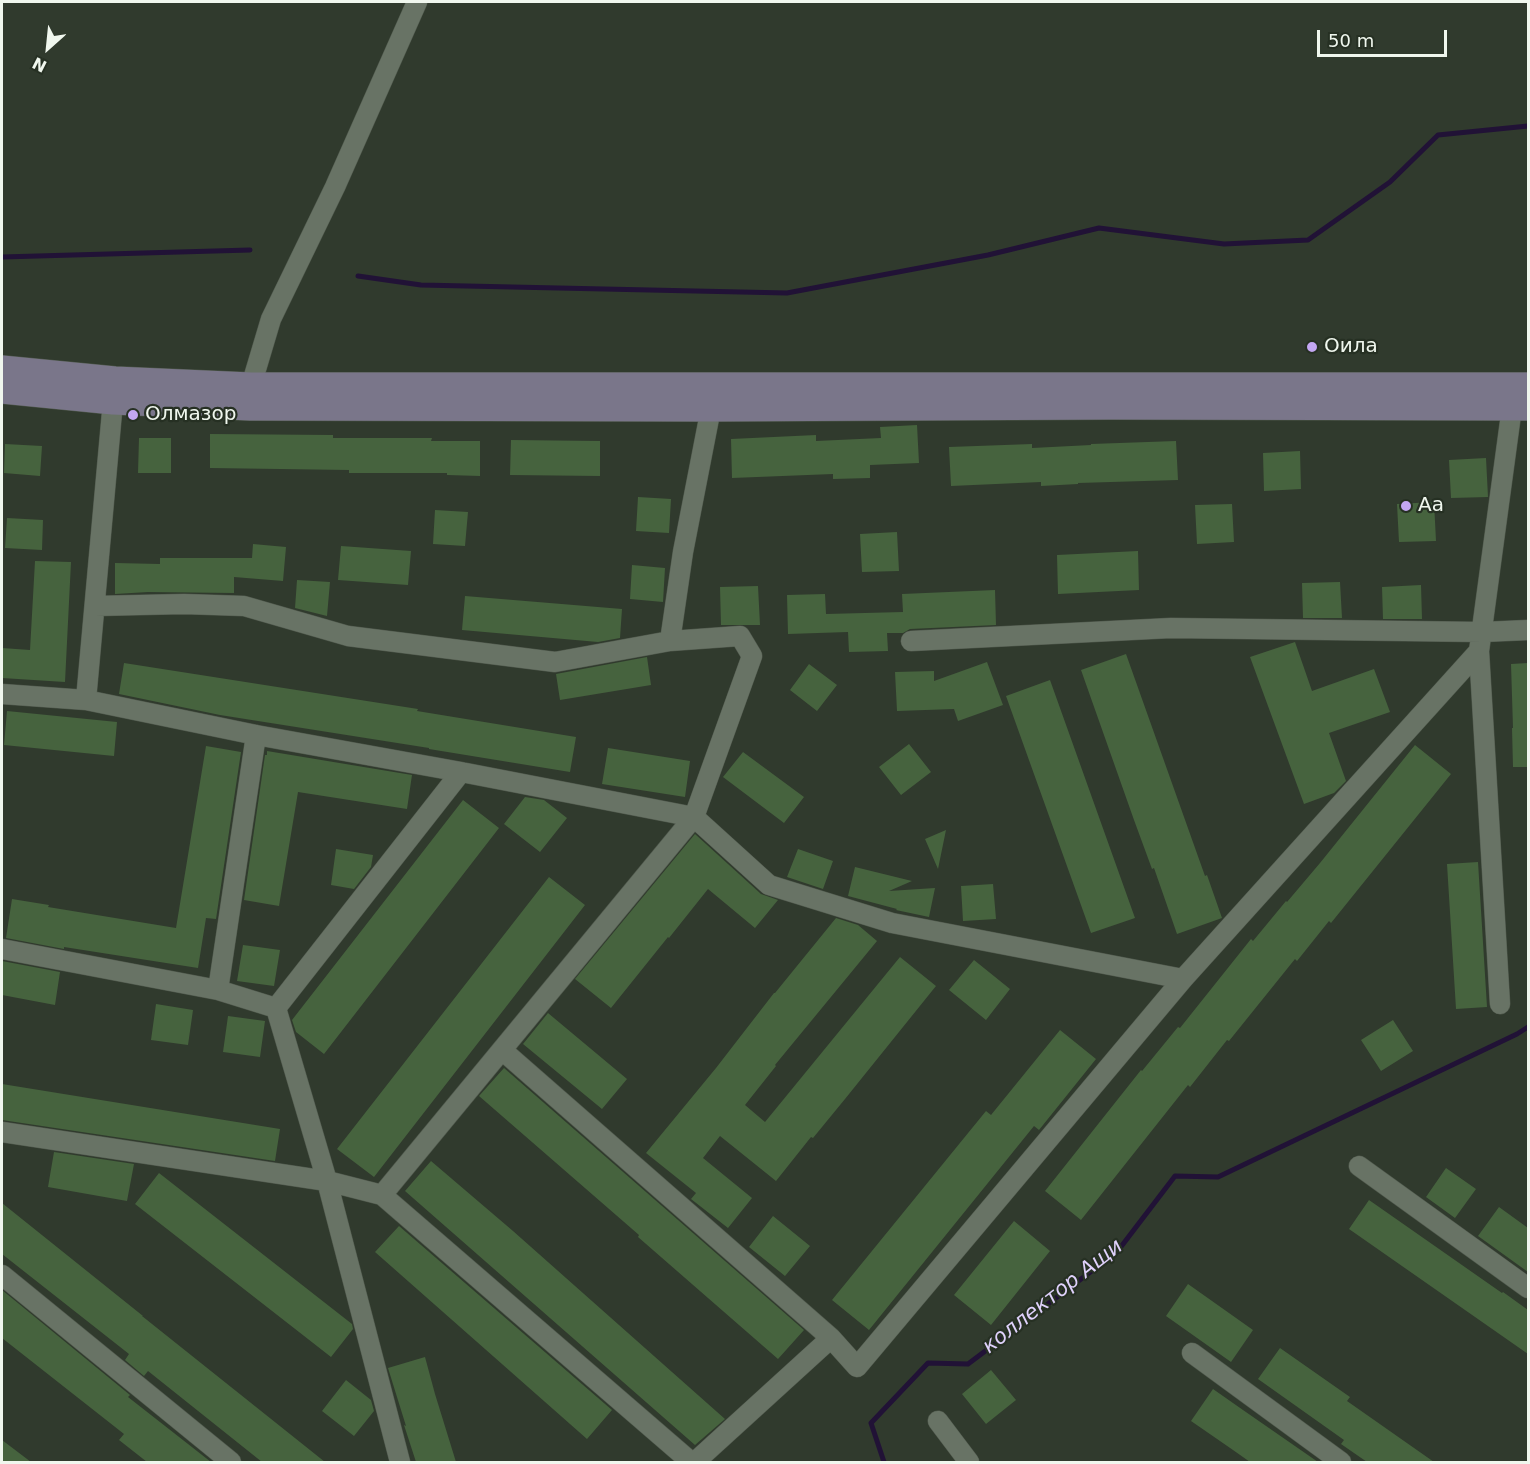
<!DOCTYPE html>
<meta charset="utf-8">
<style>
body{margin:0}
#map{position:relative;width:1530px;height:1464px;overflow:hidden;background:#303a2d;font-family:"DejaVu Sans",sans-serif}
canvas{display:block}
.frame{position:absolute;inset:0;border:3px solid #f0f7ee;pointer-events:none}
.north{position:absolute;left:18px;top:18px;width:60px;height:60px;-webkit-text-stroke:4px #263023;paint-order:stroke;rotate:207deg;font-size:16px;font-weight:700;line-height:24px;text-align:center;color:#f0f7ee}
.north::after{content:'';display:block;margin:auto;width:21px;height:27px;background:#f0f7ee;clip-path:polygon(50% 0,100% 100%,50% 72%,0 100%)}
.scale{position:absolute;left:1317px;top:30px;width:130px;height:27px;box-sizing:border-box;border:3px solid #f0f7ee;border-top:0;padding-left:8px;font-size:18px;line-height:21px;white-space:nowrap;color:#f0f7ee;-webkit-text-stroke:4px #263023;paint-order:stroke}
</style>
<div id="map">
<canvas width="1530" height="1464"></canvas>
<div class="frame"></div>
<div class="north">N</div>
<div class="scale">50 m</div>
</div>
<script>
const g = document.querySelector('canvas').getContext('2d');
g.lineJoin = 'round';
function strokePath(path, color, width, dash) {
  g.strokeStyle = color;
  g.lineWidth = width;
  g.lineCap = dash ? 'butt' : 'round';
  g.setLineDash(dash || []);
  g.stroke(path);
}
function paint(path, color) {
  g.fillStyle = color;
  g.fill(path, 'evenodd');
}
function drawText(font, color, halo, rows, align = 'center') {
  g.font = font + ' "DejaVu Sans",sans-serif';
  g.lineWidth = 4.5;
  g.setLineDash([]);
  g.textBaseline = 'middle';
  g.strokeStyle = halo;
  g.fillStyle = color;
  for (const [text, x, y, turn = 0] of rows) {
    g.save();
    g.translate(x, y);
    g.rotate((+turn || 0) * Math.PI / 180);
    g.textAlign = isNaN(turn) ? turn : align;
    if (halo) g.strokeText(text, 0, 0);
    g.fillText(text, 0, 0);
    g.restore();
  }
}
const stream = new Path2D(`
 M2,257L250,250
 M358,276L421,285L787,293L988,255L1099,228L1224,244L1308,240L1390,182L1438,135L1528,126
 M884,1462L871,1423L928,1363L968,1364L1117,1252L1175,1176L1218,1177L1517,1034L1528,1027`);
const building = new Path2D(`
 M917,425L919,463L870,465V478L833,479V474L732,478L731,439L816,435V441L881,438L880,427Z
 M210,434L333,435V438H432L431,441H480V476L447,475V473H349V470L210,468Z
 M139,438H171V473H138Z
 M511,440L600,441V476L510,475Z
 M1176,441L1178,480L1078,483V484L1041,486V482L951,486L949,447L1032,444V448L1091,445V444Z
 M5,444L42,446L40,476L4,473Z
 M1300,451L1301,489L1264,491L1263,453Z
 M1486,458L1488,497L1451,498L1449,460Z
 M638,497L671,499L669,533L636,531Z
 M1434,502L1436,541L1399,542L1397,504Z
 M1232,504L1234,542L1197,544L1195,505Z
 M435,510L468,512L465,546L433,544Z
 M7,518L43,520L42,550L5,548Z
 M897,532L899,571L862,572L860,534Z
 M253,544L286,547L283,581L234,577V593L148,592L115,594V563L160,564V558H252Z
 M341,546L411,551L408,585L338,580Z
 M1138,551L1139,590L1058,594L1057,555Z
 M35,561L71,562L65,682L2,678V648L30,650Z
 M632,565L665,568L663,602L630,599Z
 M297,580L330,582L327,616L295,608Z
 M1340,582L1342,618H1303L1302,583Z
 M1421,585L1422,619H1383L1382,587Z
 M758,586L760,625H721L720,587Z
 M995,590L996,625L910,629L903,633H887L888,651L849,652L848,632L788,634L787,595L825,594L826,614L903,612L902,594Z
 M465,596L622,609L620,638L598,642L462,630Z
 M1295,642L1312,691L1374,669L1390,712L1329,733L1346,781L1334,793L1304,804L1250,657Z
 M1126,654L1205,876L1207,875L1222,918L1177,934L1154,868L1152,869L1134,820L1081,670Z
 M647,657L651,685L560,700L556,674Z
 M987,662L1003,705L958,721L954,709L897,711L895,672L934,671V681Z
 M124,663L418,709L417,711L576,737L570,772L429,749V748L220,715L119,694Z
 M1528,663V767H1513L1512,728H1513L1511,664Z
 M809,664L837,685L817,711L790,690Z
 M1050,680L1135,918L1091,933L1006,696Z
 M7,711L117,722L114,756L4,745Z
 M909,744L931,772L901,795L879,767Z
 M1415,745L1451,774L1331,923L1329,921L1297,961L1295,959L1229,1041L1227,1040L1190,1087L1188,1085L1081,1220L1045,1191L1141,1070L1142,1071L1178,1027L1180,1028L1251,939L1253,941L1286,901L1287,902L1320,863Z
 M206,746L241,752L216,919L206,918L198,968L64,947V949L6,938L12,899L49,905L48,907L176,928Z
 M608,748L690,761L685,797L602,784Z
 M267,751L412,775L407,809L298,792L279,906L244,900L265,755H267Z
 M743,752L804,797L784,823L723,777Z
 M525,797L544,800L567,818L540,852L504,824Z
 M463,800L499,828L324,1054L296,1032L292,1020Z
 M946,830L938,869L925,839Z
 M695,834L761,894L778,900L755,928L708,889L669,938L668,937L611,1008L575,979Z
 M336,849L373,855L371,867L354,889L331,885Z
 M798,849L833,861L823,889L787,877Z
 M1478,862L1487,1007L1456,1009L1447,864Z
 M855,867L912,881L889,891L935,888L929,917L896,910L897,909L848,896Z
 M549,877L585,905L374,1177L337,1149Z
 M993,884L996,919L963,921L961,886Z
 M836,918L858,925L877,941L775,1065L776,1066L745,1105L765,1122L900,957L936,986L845,1099L813,1138L811,1137L776,1181L720,1136L703,1158L752,1198L728,1228L691,1199L696,1193L646,1153L716,1068L774,993H775Z
 M243,945L280,950L274,986L237,981Z
 M974,960L1010,989L986,1020L949,990Z
 M2,961L60,972L55,1005L2,995Z
 M156,1004L193,1010L188,1045L151,1040Z
 M548,1013L627,1079L602,1109L523,1044Z
 M228,1016L265,1021L260,1057L223,1052Z
 M1393,1020L1413,1051L1381,1071L1361,1040Z
 M1060,1030L1096,1059L1039,1130L1034,1126L869,1330L832,1300L986,1111L991,1115Z
 M504,1068L804,1330L778,1359L638,1237L639,1235L479,1096Z
 M2,1084L280,1129L275,1161L2,1120Z
 M54,1152L134,1164L127,1201L48,1187Z
 M431,1161L513,1231L725,1419L695,1445L405,1191Z
 M1446,1168L1476,1189L1455,1218L1426,1197Z
 M159,1173L352,1324L353,1329L331,1357L135,1204Z
 M1369,1200L1502,1293L1503,1292L1528,1310V1354L1349,1229Z
 M2,1203L143,1316H142L325,1462H262L148,1371L144,1376L125,1360L129,1354L2,1254Z
 M1499,1207L1528,1228V1272L1478,1236Z
 M773,1216L810,1246L785,1276L749,1247Z
 M1014,1221L1050,1251L991,1325L954,1295Z
 M399,1226L612,1410L587,1439L375,1252Z
 M1188,1284L1253,1330L1231,1362L1166,1316Z
 M2,1290L130,1395L128,1397L211,1462H147L119,1440L124,1434L2,1338Z
 M1280,1348L1350,1397L1347,1401L1434,1462H1367L1341,1444L1344,1440L1258,1379Z
 M425,1357L435,1394L456,1462H416L404,1425L406,1426L388,1368Z
 M991,1370L1016,1400L986,1424L962,1394Z
 M346,1380L371,1400L374,1411L354,1436L322,1411Z
 M1213,1389L1243,1410L1318,1462H1250L1233,1450L1191,1421Z
 M2,1440L31,1462H2Z`);
const minor = new Path2D(`
 M251,386L271,319L335,187L417,2
 M95,606L184,604L244,606L348,636L555,662L670,641L740,636L752,656L694,817L382,1195
 M670,641L683,552L711,408
 M911,641L1171,628L1482,632L1528,630
 M1479,651L1500,1004
 M2,694L86,700L256,735L461,772L694,817L769,885L892,923L1183,979
 M86,700L113,401
 M2,949L218,990L276,1008
 M218,990L256,735
 M276,1008L327,1181L400,1462
 M276,1008L461,772
 M502,1050L831,1338L857,1367L1183,979L1479,651L1512,407
 M2,1132L327,1181L382,1195L691,1462
 M1359,1166L1528,1288
 M2,1275L231,1462
 M1192,1353L1341,1462
 M938,1421L969,1462
 M695,1462L831,1338`);
const secondary = new Path2D(`
 M2,369L115,380L251,386H1528
 M2,390L113,401L250,407L711,408L1112,406L1528,407`);
const markers = [
 [1312,347,6,"#c3a7f2"],
 [133,415,6,"#c3a7f2"],
 [1406,506,6,"#c3a7f2"]
];
const poiNames = [
 ["Оила",1324,347],
 ["Олмазор",145,415],
 ["Аа",1418,506]
];
const waterNames = [
 ["коллектор Ащи",1053,1297,-38]
];
strokePath(stream, '#211236', 5);
paint(building, '#46633e');
strokePath(minor, '#50594d', 21);
strokePath(secondary, '#50594d', 28);
strokePath(minor, '#687365', 20);
strokePath(secondary, '#7a768a', 27);
for (const [x, y, r, color] of markers) {
  const dot = new Path2D();
  dot.arc(x, y, r, 0, 2 * Math.PI);
  g.fillStyle = color;
  g.fill(dot);
  strokePath(dot, '#263023', 2);
}
drawText('20px', '#f0f7ee', '#263023', poiNames, 'left');
drawText('italic 21px', '#e0d2fc', '#263023', waterNames);
</script>
